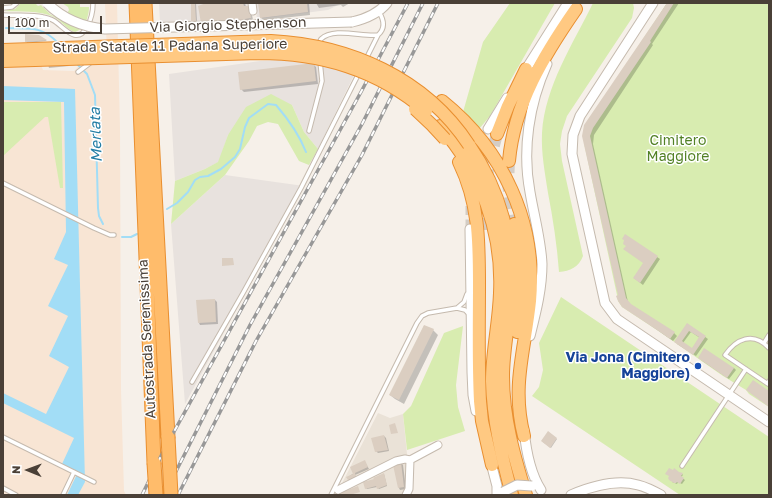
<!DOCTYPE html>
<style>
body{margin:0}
#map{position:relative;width:772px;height:498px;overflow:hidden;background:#f6f0e9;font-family:"Golos Text",sans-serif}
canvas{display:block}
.frame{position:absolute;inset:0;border:4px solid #4a4037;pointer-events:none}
.north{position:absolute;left:8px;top:450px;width:40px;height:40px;-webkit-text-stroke:3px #fff;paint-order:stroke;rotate:271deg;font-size:11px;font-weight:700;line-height:16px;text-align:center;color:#4a4037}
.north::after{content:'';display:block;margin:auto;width:14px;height:18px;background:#4a4037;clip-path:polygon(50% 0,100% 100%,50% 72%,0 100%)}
.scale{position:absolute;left:8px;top:16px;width:94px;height:18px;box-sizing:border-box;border:2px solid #4a4037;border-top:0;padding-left:5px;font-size:12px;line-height:14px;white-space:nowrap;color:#4a4037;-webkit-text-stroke:3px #fff;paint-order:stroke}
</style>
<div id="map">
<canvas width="772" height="498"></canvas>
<div class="frame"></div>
<div class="north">N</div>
<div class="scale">100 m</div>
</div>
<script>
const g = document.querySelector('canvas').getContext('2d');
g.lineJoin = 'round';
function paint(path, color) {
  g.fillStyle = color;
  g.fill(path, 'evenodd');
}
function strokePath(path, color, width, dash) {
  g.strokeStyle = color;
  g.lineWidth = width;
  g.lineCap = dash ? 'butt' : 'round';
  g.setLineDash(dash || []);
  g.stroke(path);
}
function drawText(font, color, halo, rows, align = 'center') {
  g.font = font + ' "Golos Text",sans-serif';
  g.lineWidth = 3;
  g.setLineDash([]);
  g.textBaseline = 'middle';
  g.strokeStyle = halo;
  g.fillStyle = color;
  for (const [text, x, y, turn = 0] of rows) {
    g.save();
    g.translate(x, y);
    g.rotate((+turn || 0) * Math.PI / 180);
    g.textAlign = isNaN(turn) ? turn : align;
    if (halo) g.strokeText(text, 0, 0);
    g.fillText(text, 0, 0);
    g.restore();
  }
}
const residential = new Path2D(`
 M378,413L390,418L403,414L407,454L405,493L396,495H336Z`);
const commercial = new Path2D(`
 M105,3H117L120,128L121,390L124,491L126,495H3V64L41,65L43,70L74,71L83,62L107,54Z`);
const industrial = new Path2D(`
 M159,3H248L251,21L201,23L160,22Z
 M255,3H342L328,10L257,19Z
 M298,59L355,73L318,149L304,132L292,105L228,135L219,162L205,169L175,181L169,74L260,61Z
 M225,175L304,186L185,404L171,224Z`);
const green = new Path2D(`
 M21,3H35L38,6L41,5L51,15L60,18L66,15L69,10L68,7L62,3H80V7H89V9C88,18 85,29 75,32C66,29 62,21 54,17C39,10 20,12 3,11L15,9Z
 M510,3H555L490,116L479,129L463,112L483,42Z
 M593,3H633L634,8L632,18L567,116L562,131L560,144L562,161L583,256C579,267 570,271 559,272C557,245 553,219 548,193C545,173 541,153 542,133C545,86 573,44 593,3Z
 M667,3H769V407L749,394L746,390L723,376L660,332L622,307L618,301L617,295L584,143L587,123Z
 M271,94L292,105L304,132L318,149L309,165L299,161L278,124L268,122L257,126L249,141L225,175L171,224L175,181L205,169L218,162L228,135L246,107Z
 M3,102H61L63,188H60L48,117H45L3,156Z
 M561,297L769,437V495H680L532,396L539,387L543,370L539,343Z
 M463,326L456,385L458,407L465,431L407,450L403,414L411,406L444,333Z`);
const water = new Path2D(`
 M3,86L75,89L85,482L78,495H67L78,472L62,464L74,438L3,403V393L46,414L69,367L49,356L68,316L48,306L68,265L54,259L66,232L64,102L3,100Z`);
const shadow = new Path2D(`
 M192,3H196L197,22L192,21Z
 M207,3H245L246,7L251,10L253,20L247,21V24Z
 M271,3L273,5L290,3H309L310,15L264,20L261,18Z
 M316,3H350L343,7L341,5L319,8Z
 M667,3H679L652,44L653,45L594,135L593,144L628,302L631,305L674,333L677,336L673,341L623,306L619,296L583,136Z
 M39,36L47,41L27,43L26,41Z
 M47,61H65L69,66L49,68Z
 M313,64L316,67L318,84L244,92L241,89Z
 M625,240L657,257L660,259L643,285L634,278L644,263L627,246Z
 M215,300L217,302L218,324L200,325L199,323Z
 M687,324L708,339L696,356L677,344ZM691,332L700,338L692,349L683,343Z
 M424,326L433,330L438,335L404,404L395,399L390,395Z
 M701,360L734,368L736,370L729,379Z
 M548,433L557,439L551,448L543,442Z
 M384,436L386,438L389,451L378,453L376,451Z
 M365,462L369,469L355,475L356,477L349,480L348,477L354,473Z
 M401,463L403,465L406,489L400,490L399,488Z
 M384,474L387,486L379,489L377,487L367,489L366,488Z
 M682,474L683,475L681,477L685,480L682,484L678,482L677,484L672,482Z`);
const stream = new Path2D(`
 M6,28C29,29 41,25 58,43
 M77,64L87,74L95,95L98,208L99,216L103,224
 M167,209L177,203L188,192L195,180L200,177L208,176L221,169L235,157L240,149L245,127L249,118L268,104L276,105C289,120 299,134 306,152
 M122,237H131L137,234`);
const building = new Path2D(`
 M191,3H195L196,21H191Z
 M206,3H243L244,6H249L251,18L245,19V21L201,23L198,6Z
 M258,3H271L272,4L307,3L308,12L260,18Z
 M667,3H674L650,41L651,42L593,128L590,136L626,298L631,304L675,332L670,339L660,332L622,307L618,301L616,296L618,295L582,136L584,125Z
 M25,34L39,35L47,40L25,42Z
 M314,63L316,81L240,90L238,72Z
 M625,234L658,256L640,283L633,278L643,263L623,249L626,246L623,244L624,240L622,239Z
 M222,258H233L234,265L222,266Z
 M215,299L216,322L198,323L196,300Z
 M687,323L706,336L693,355L674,342ZM689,331L699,337L692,348L682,341Z
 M424,325L434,329L399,400L389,395Z
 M704,348L734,368L727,378L698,358Z
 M753,380L769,391V407L746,390Z
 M395,423L398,433L391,434L389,425Z
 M548,431L557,438L550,448L541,441Z
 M384,435L388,450L375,452L371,438Z
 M365,460L368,467L355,473L356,477L348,480L346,477L353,474L350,467Z
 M401,462L404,487L398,488L393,465Z
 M669,468L673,470L674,468L679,472L683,473L681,476L684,478L680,484L677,482L676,483H674L669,480L668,478L669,476L665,474Z
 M384,473L387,485L377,489L376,486L365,489L363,482L374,479L373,478Z
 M358,486L360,492L350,495H340V493Z`);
const tertiaryTunnel = new Path2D(`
 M470,206V229`);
const trunkTunnel = new Path2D(`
 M509,161L508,184L514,224
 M487,181L488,168L497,134
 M486,230V206`);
const service = new Path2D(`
 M3,8L12,7L17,3
 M3,15C16,16 31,14 43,17C48,18 54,20 57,23C67,31 78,44 87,27C91,20 93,11 93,3
 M318,45L321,39C334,27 362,37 378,35C386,28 384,20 379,12
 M366,59L378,35
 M78,72L90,63
 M309,131L322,81L320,61
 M3,183L94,228L110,235H114
 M457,308L464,302L467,294
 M764,343L769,335
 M769,348C753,331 736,339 725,355L768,384L769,381
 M192,382L243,293L301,188L359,73
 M3,437L94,482
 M682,466L746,369
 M3,488L16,495
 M63,495L74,472
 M331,495L417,323L422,316L428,313L457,308L465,310L469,314`);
const minor = new Path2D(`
 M252,3L253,11
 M338,490L396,461L405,459L410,460L438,445
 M406,495L409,489L410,460`);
const tertiary = new Path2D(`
 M653,3L580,116L573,135L572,154L605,303L617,319L769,422
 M352,22C365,19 378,14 387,3
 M523,74L568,3
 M488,129L507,98
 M470,229L472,372L473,395L476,411
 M530,336C536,312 542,289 542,264C541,240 534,216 530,192C522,150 529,104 547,64
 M524,430C526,450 530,473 541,490
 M490,459L497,486V495
 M571,495C592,486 616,479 638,485C646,487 654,491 661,495`);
const trunk = new Path2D(`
 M442,101C503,150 537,222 530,301C525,350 511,386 524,436
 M440,126C481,172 503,232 500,293C499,323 492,352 492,381C493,420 502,458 512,495
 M497,134L508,106L526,69
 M469,145C500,190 515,244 511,298C509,324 503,350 503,376C503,418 514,456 526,495
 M509,161C514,104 544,55 576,9
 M459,162C479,203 479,240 479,285C479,323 478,362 480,401L482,421L492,465
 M514,224C522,260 522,296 517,332`);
const motorway = new Path2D(`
 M136,3L154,463
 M145,3L168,437`);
const rail = new Path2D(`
 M142,495L165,448L361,92L408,3
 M164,495L250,325L362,124L423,3
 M178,495L256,341L362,155L438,3`);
const tertiaryBridge = new Path2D(`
 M47,3C63,19 83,27 105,29L352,22
 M503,492L517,485L532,486`);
const trunkBridge = new Path2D(`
 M3,50L271,41C349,45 425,78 469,145
 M3,61L258,53C321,53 377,69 426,111
 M415,109L432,125L445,139`);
const motorwayBridge = new Path2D(`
 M168,437L171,495
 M154,463L156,495`);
const markers = [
 [698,366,4,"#1a4fb4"]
];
const streetNames = [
 ["Via Giorgio Stephenson",228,25,-2],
 ["Strada Statale 11 Padana Superiore",170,46,-1],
 ["Autostrada Serenissima",147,339,-93]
];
const parkNames = [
 ["Cimitero",678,141],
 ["Maggiore",678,157]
];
const transitNames = [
 ["Via Jona (Cimitero",690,358],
 ["Maggiore)",690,374]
];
const waterNames = [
 ["Merlata",96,135,-92]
];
paint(residential, '#eae2d7');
paint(commercial, '#f8e5d4');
paint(industrial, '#e8e2de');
paint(green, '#d8ecb0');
paint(water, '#a2ddf6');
paint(shadow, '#0003');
strokePath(stream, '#a2ddf6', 2);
paint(building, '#dbcec1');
strokePath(tertiaryTunnel, '#d4cdc5', 9, [9, 4.5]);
strokePath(trunkTunnel, '#d4cdc5', 12, [12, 6]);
strokePath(service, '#c5baae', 5.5);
strokePath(minor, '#c5baae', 9);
strokePath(tertiary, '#c5baae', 11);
strokePath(trunk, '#e98f30', 14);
strokePath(motorway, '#e98f30', 15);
strokePath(service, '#fff', 3.5);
strokePath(minor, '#fff', 7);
strokePath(tertiary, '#fff', 9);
strokePath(trunk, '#ffc982', 12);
strokePath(motorway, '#ffbc6b', 13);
strokePath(rail, '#989898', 3.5);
strokePath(rail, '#fff', 2, [6]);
strokePath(tertiaryBridge, '#c5baae', 11, []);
strokePath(trunkBridge, '#e98f30', 14, []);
strokePath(motorwayBridge, '#e98f30', 15, []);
strokePath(tertiaryBridge, '#fff', 9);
strokePath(trunkBridge, '#ffc982', 12);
strokePath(motorwayBridge, '#ffbc6b', 13);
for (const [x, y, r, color] of markers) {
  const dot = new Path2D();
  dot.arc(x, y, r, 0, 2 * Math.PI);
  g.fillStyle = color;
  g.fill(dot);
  strokePath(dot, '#fff', 1.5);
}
drawText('14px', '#4a4037', '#fff', streetNames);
drawText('14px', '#528125', '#fff', parkNames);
drawText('bold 14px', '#164399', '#fff', transitNames, 'right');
drawText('italic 15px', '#247ea5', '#fff', waterNames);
</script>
